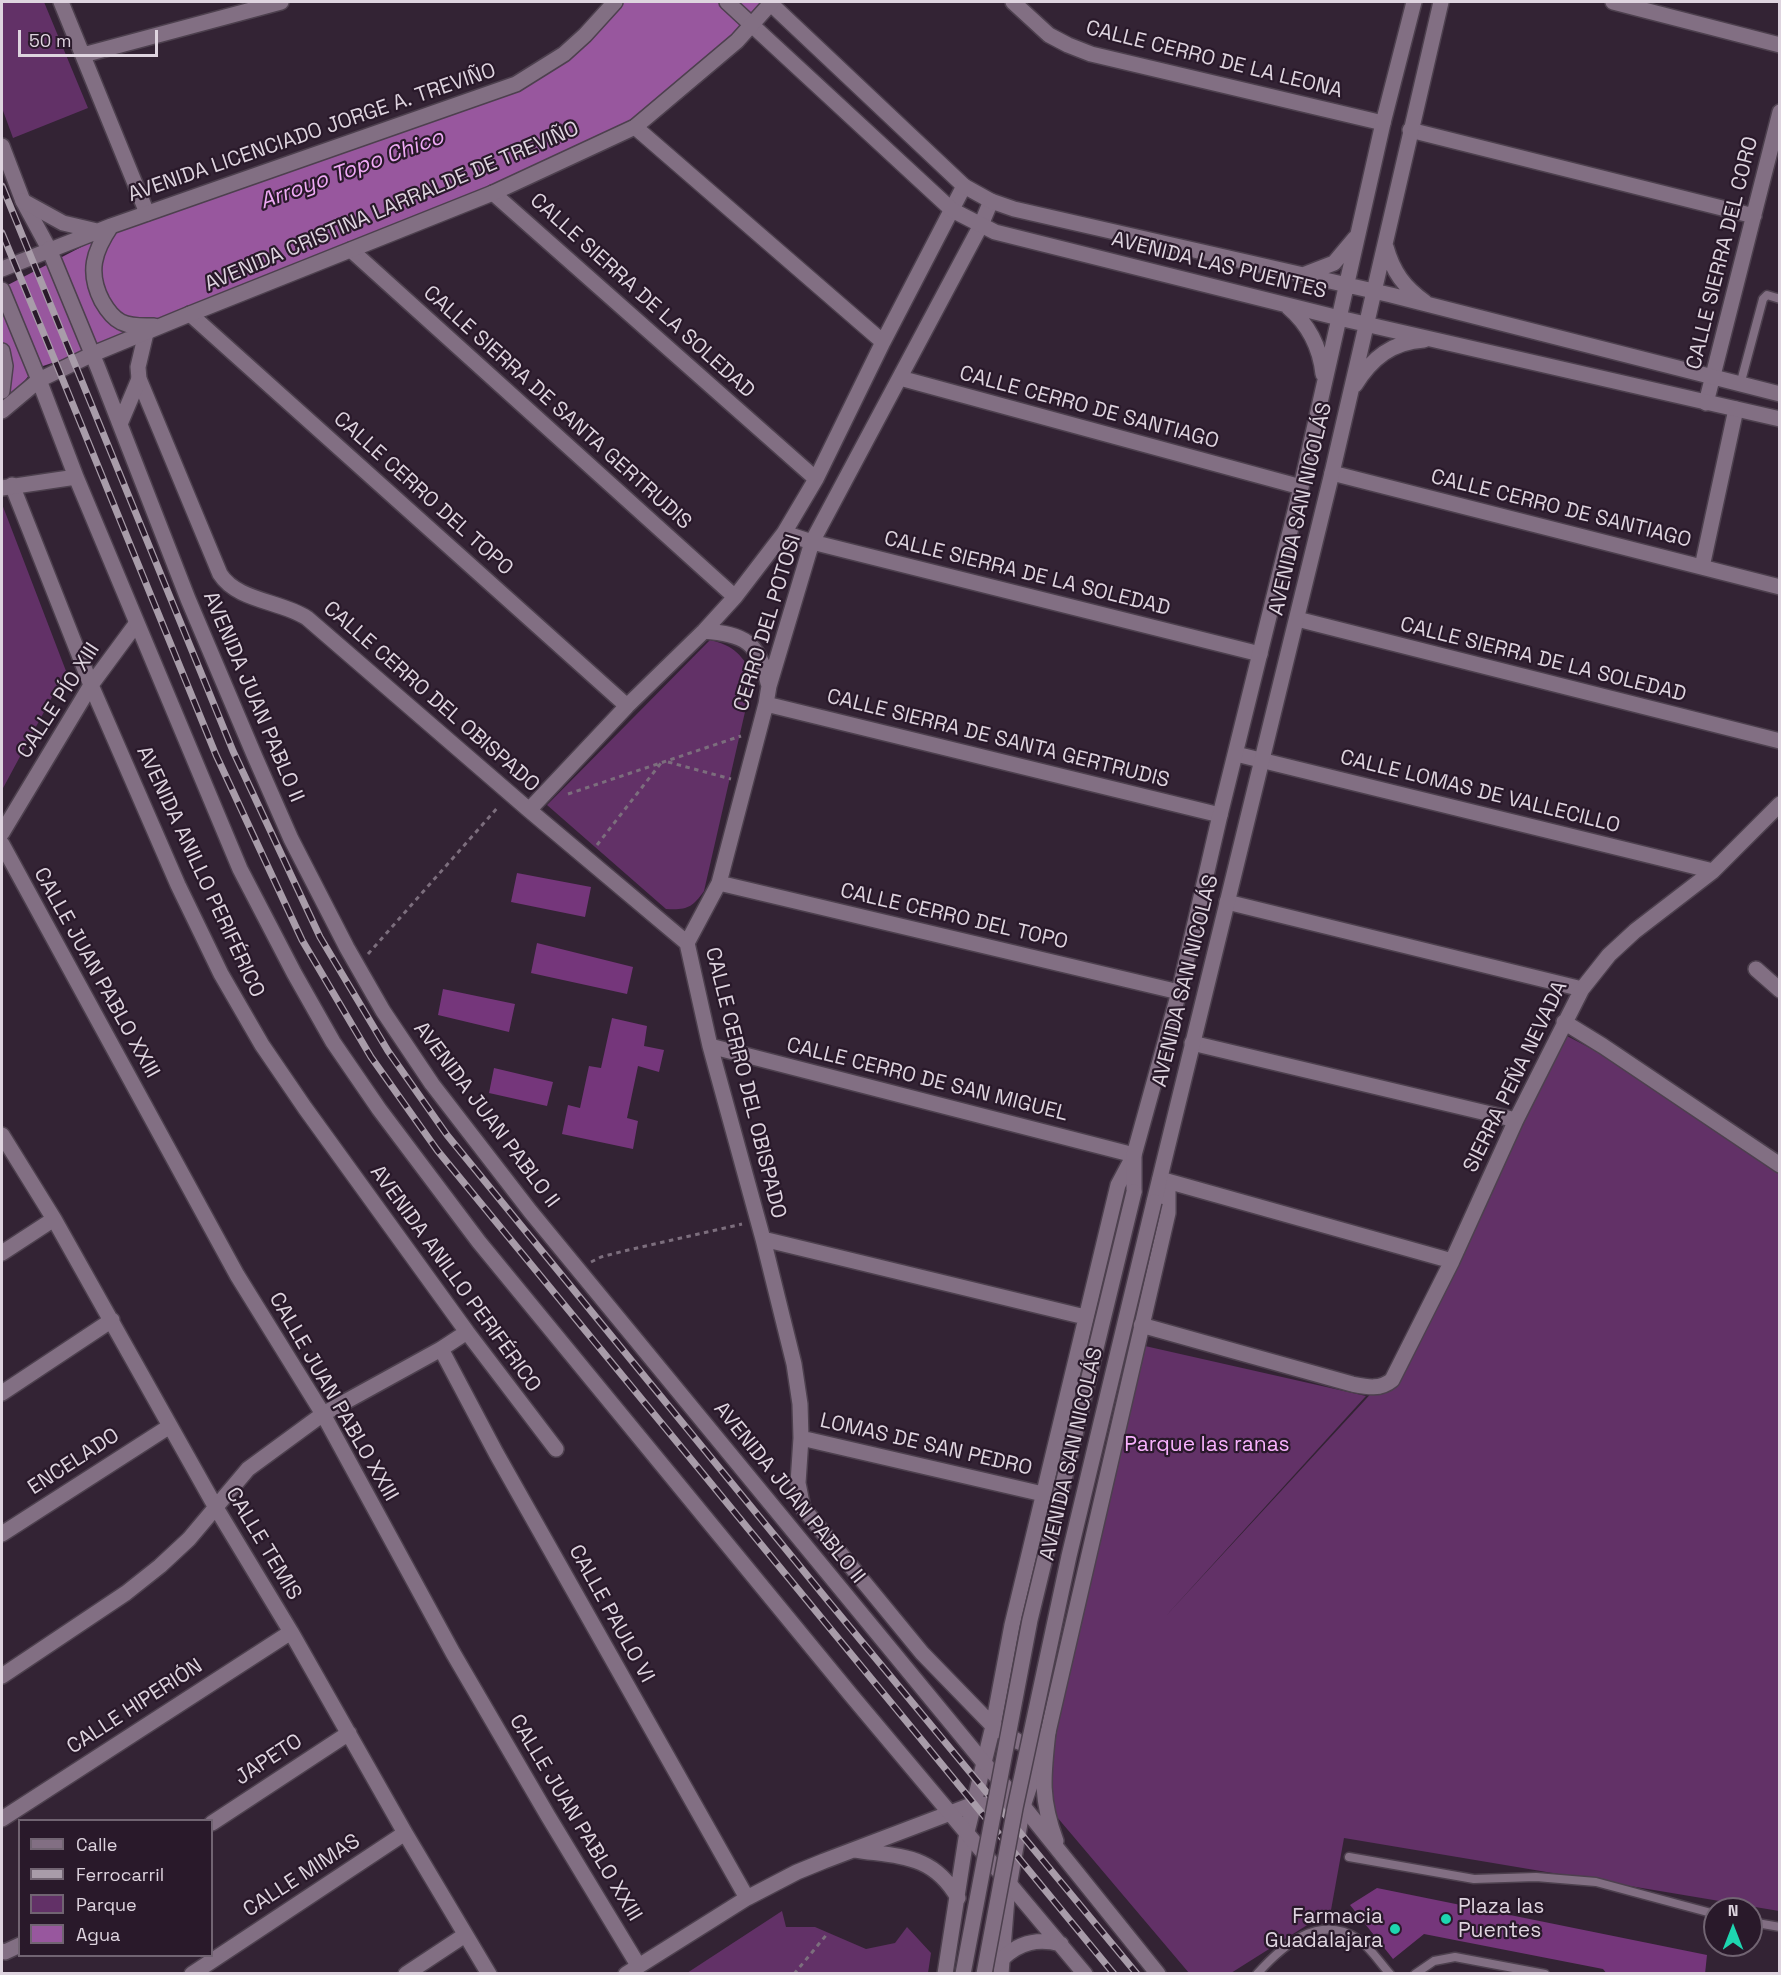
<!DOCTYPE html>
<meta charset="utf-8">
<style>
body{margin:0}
#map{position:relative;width:1781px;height:1975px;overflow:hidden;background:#332334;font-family:"Space Grotesk",sans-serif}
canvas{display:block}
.frame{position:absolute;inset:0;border:3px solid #ded4df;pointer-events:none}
.legend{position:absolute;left:18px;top:1819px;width:195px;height:138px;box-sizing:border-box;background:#29192a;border:2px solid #716472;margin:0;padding:8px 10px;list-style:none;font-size:18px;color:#ded4df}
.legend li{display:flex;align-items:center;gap:12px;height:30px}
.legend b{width:30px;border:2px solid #716472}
.north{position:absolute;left:1703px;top:1897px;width:60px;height:60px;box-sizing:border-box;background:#29192a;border:2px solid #716472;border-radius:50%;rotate:0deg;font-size:16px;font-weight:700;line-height:24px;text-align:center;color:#ded4df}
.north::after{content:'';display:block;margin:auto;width:21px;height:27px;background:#1ed5b0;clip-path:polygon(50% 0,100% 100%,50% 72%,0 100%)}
.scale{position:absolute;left:18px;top:30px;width:140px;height:27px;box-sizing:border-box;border:3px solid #ded4df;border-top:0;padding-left:8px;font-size:18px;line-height:21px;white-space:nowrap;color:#ded4df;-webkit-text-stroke:4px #29192a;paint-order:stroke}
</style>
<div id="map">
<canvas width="1781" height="1975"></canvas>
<div class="frame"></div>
<ul class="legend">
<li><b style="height:8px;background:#826f83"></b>Calle</li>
<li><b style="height:8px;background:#a89ca9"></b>Ferrocarril</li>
<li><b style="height:16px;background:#623167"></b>Parque</li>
<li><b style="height:16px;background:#98579e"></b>Agua</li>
</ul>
<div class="north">N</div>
<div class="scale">50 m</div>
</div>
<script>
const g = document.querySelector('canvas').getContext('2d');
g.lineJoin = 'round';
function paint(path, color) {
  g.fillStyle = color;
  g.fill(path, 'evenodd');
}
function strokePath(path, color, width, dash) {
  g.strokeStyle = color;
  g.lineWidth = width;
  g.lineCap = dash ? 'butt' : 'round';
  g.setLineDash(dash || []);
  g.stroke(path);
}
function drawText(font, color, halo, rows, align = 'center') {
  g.font = font + ' "Space Grotesk",sans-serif';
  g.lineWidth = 4.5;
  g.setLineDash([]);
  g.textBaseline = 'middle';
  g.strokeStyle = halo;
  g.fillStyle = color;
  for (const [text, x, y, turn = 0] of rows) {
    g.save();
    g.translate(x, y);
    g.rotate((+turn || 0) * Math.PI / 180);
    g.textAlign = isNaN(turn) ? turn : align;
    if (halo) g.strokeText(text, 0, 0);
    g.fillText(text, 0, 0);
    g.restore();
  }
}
const green = new Path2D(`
 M2,2H44L88,108L13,138L2,108Z
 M2,504L66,671L2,790Z
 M710,640C733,645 744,656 753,677L704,891C692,908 687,910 666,909L547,805Z
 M1567,1036L1609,1058L1779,1171V1911L1344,1838L1331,1910L1231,1973H1189L1051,1810L1041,1752L1065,1684L1145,1346L1366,1396L1164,1618L1377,1387L1400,1368L1452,1261Z
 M782,1911L786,1927H815L866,1949L895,1943L907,1927L931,1953L928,1973H687Z`);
const water = new Path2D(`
 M615,2H772L635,127L160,327L34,369L2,409V288L147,213L537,72Z`);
const building = new Path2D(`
 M517,873L591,887L585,917L511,902Z
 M537,943L633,967L627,994L531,973Z
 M443,989L515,1004L509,1032L438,1015Z
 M612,1018L647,1026L644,1046L664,1050L659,1072L638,1066L627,1118L638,1121L633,1149L562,1134L568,1105L580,1108L589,1066L601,1068Z
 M494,1068L553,1082L547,1106L489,1093Z
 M1377,1888L1707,1955L1705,1974H1607L1603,1969L1424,1934L1393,1959L1350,1905Z`);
const path = new Path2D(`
 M668,762L731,779
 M568,794L741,736
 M597,845L661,763
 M368,954L499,806
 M591,1262L601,1257L624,1251L742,1224
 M794,1974L828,1933`);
const service = new Path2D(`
 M1740,385L1763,299L1767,295L1780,299
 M1349,1857L1474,1879L1536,1877L1596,1882L1715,1914
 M1751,1922L1780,1927
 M1257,1974C1282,1946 1319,1913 1358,1939C1370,1947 1380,1963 1390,1974
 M1415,1974L1434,1961L1455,1957L1545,1974`);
const minor = new Path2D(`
 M61,2L147,213
 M1013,2L1049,35L1068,45L1091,54L1383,123
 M1613,2L1780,45
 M83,55L281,2
 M635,127L883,342
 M1410,130L1754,216
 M493,193L816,479
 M351,250L735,597
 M190,314L627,706
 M146,333L138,367L139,379L220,574C237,601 281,601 307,618L529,810L687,943L710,1046L763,1239L794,1364L800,1404L801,1438L798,1483L803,1508L922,1653L993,1726L1019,1742L1041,1752
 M900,378L1301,487
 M1706,403L1780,112
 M1332,473L1780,587
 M12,485L91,685L178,885L221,974L262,1045L305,1108L467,1332L556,1449
 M784,533L812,542L1260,654
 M1702,567L1736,409
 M1297,619L1780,741
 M704,631C744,634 759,642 768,683
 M766,704L1220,815
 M1236,754L1713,871
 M529,810L627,706L704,631L735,597L784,533L816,479L883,342L964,186
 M2,833L91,685L136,624
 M2,844L237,1275L323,1414L453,1653L548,1816L638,1965
 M719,883L1179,992
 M1227,902L1582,989
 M687,943L719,883L766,704L769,686L812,542L981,225L991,201
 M1756,969L1780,990
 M1564,1022L1603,1046L1780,1165
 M1192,1043L1516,1120
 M710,1046L1134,1155L1118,1185L1012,1625L993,1726L967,1832L945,1974
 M2,1135L54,1219L215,1506L291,1632L405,1833L489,1974
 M1160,1179L1452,1261
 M763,1239L1085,1317
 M2,1253L54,1219
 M1141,1325L1352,1384C1367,1387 1380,1390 1392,1380L1452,1261L1516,1120L1582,989L1609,955L1635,931L1713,871L1780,804
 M441,1349L496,1453L747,1898
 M2,1393L112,1320
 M801,1438L1043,1494
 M2,1534L170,1426
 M2,1676L126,1593L160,1566L189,1539L248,1469L323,1414L441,1349L467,1332
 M2,1819L291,1632
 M212,1823L349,1733
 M855,1850C900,1857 933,1854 958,1898
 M2,1951L5,1952L20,1945
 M192,1974L405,1833
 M406,1974L465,1935
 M626,1974L747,1898L797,1872L824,1861L974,1804L1023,1806
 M1001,1974L1007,1898L1023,1806L1048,1732L1168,1213V1190L1160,1179`);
const tertiary = new Path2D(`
 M727,2L952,210L995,232L1339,318L1780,419
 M769,2L964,186L991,201L1014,209L1391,295L1780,394
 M2,146L23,201L49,249
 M1386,247C1393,272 1404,287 1425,302
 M1303,275L1334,263L1355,238
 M1288,307C1308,324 1320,347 1323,374
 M1355,385C1372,358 1392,342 1424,340
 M1134,1192V1155L1179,992L1220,815L1301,487L1383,123L1414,2
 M1154,1202L1332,473L1441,2`);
const secondary = new Path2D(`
 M23,201L63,223L97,231
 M111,226C94,251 87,272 102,301C106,308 113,318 121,322C131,327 143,326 154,326
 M49,249L98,368L188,599L255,757L291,839L347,948L383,1011L432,1084L530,1211L984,1763L1023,1806L1158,1974
 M2,269L111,226L516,84L564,54L585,35L615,2
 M2,290L39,380L76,477L240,869L294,973L333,1042L379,1109L479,1242L851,1695L1085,1974
 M2,351L5,366L2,391
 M2,411L39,380L93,354L190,314L493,193L635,127L737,41L772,2
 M120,424L139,379
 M2,488L76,477
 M1048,1732C1043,1776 1040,1798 1056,1841
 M1003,1958C1020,1942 1038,1938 1061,1944`);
const rail = new Path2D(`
 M2,186L233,751L320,937L388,1051L447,1135L829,1602L1137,1974
 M2,233L58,368L216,755L302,940L371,1057L437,1150L1114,1974`);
const tertiaryBridge = new Path2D(`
 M963,1974L1030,1620L1134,1192
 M984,1974L1015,1808L1069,1556L1154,1202`);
const markers = [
 [1446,1919,6,"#1ed5b0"],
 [1395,1929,6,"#1ed5b0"]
];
const streetNames = [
 ["CALLE CERRO DE LA LEONA",1214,60,14],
 ["AVENIDA LICENCIADO JORGE A. TREVIÑO",312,133,-19],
 ["AVENIDA CRISTINA LARRALDE DE TREVIÑO",392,207,-23],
 ["CALLE SIERRA DEL CORO",1723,253,-76],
 ["AVENIDA LAS PUENTES",1219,266,14],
 ["CALLE SIERRA DE LA SOLEDAD",642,296,42],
 ["CALLE SIERRA DE SANTA GERTRUDIS",557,408,42],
 ["CALLE CERRO DE SANTIAGO",1089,408,15],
 ["CALLE CERRO DEL TOPO",423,494,42],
 ["AVENIDA SAN NICOLÁS",1301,509,-77],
 ["CALLE CERRO DE SANTIAGO",1561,509,14],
 ["CALLE SIERRA DE LA SOLEDAD",1027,574,14],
 ["CERRO DEL POTOSI",768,623,-73],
 ["CALLE SIERRA DE LA SOLEDAD",1543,660,14],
 ["AVENIDA JUAN PABLO II",253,697,67],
 ["CALLE CERRO DEL OBISPADO",431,697,41],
 ["CALLE PÍO XIII",59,701,-57],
 ["CALLE SIERRA DE SANTA GERTRUDIS",998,739,14],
 ["CALLE LOMAS DE VALLECILLO",1480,792,14],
 ["AVENIDA ANILLO PERIFÉRICO",200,872,65],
 ["CALLE CERRO DEL TOPO",954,917,13],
 ["CALLE JUAN PABLO XXIII",96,973,61],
 ["AVENIDA SAN NICOLÁS",1186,981,-76],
 ["SIERRA PEÑA NEVADA",1516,1077,-64],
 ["CALLE CERRO DE SAN MIGUEL",927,1080,14],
 ["CALLE CERRO DEL OBISPADO",745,1083,76],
 ["AVENIDA JUAN PABLO II",486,1115,53],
 ["AVENIDA ANILLO PERIFÉRICO",455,1279,54],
 ["CALLE JUAN PABLO XXIII",333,1397,60],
 ["LOMAS DE SAN PEDRO",926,1445,13],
 ["AVENIDA SAN NICOLÁS",1072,1454,-77],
 ["ENCELADO",74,1462,-33],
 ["AVENIDA JUAN PABLO II",789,1493,51],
 ["CALLE TEMIS",263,1544,59],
 ["CALLE PAULO VI",611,1614,61],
 ["CALLE HIPERIÓN",135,1707,-33],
 ["JAPETO",269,1760,-33],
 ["CALLE JUAN PABLO XXIII",575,1818,59],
 ["CALLE MIMAS",302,1876,-33]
];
const parkNames = [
 ["Parque las ranas",1207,1445]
];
const poiNames = [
 ["Plaza las",1458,1907],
 ["Puentes",1458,1931],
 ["Farmacia",1383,1917,"right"],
 ["Guadalajara",1383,1941,"right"]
];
const waterNames = [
 ["Arroyo Topo Chico",352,170,-20]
];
paint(green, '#623167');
paint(water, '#98579e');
paint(building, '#75367b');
strokePath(service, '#4d404e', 11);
strokePath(minor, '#4d404e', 18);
strokePath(tertiary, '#4d404e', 18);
strokePath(secondary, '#4d404e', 18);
strokePath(path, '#7c6e7d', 3, [4.5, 4.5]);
strokePath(service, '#826f83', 8);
strokePath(minor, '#826f83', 15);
strokePath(tertiary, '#826f83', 15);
strokePath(secondary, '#826f83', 15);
strokePath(rail, '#a89ca9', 7);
strokePath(rail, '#29192a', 4.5, [14]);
strokePath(tertiaryBridge, '#4d404e', 18, []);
strokePath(tertiaryBridge, '#826f83', 15);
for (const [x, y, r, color] of markers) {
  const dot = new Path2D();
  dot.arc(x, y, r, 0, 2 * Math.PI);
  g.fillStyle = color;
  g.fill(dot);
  strokePath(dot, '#29192a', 2);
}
drawText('21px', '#ded4df', '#29192a', streetNames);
drawText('21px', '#f9b2fe', '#29192a', parkNames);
drawText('21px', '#ded4df', '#29192a', poiNames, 'left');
drawText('italic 22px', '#efaaf5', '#29192a', waterNames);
</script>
